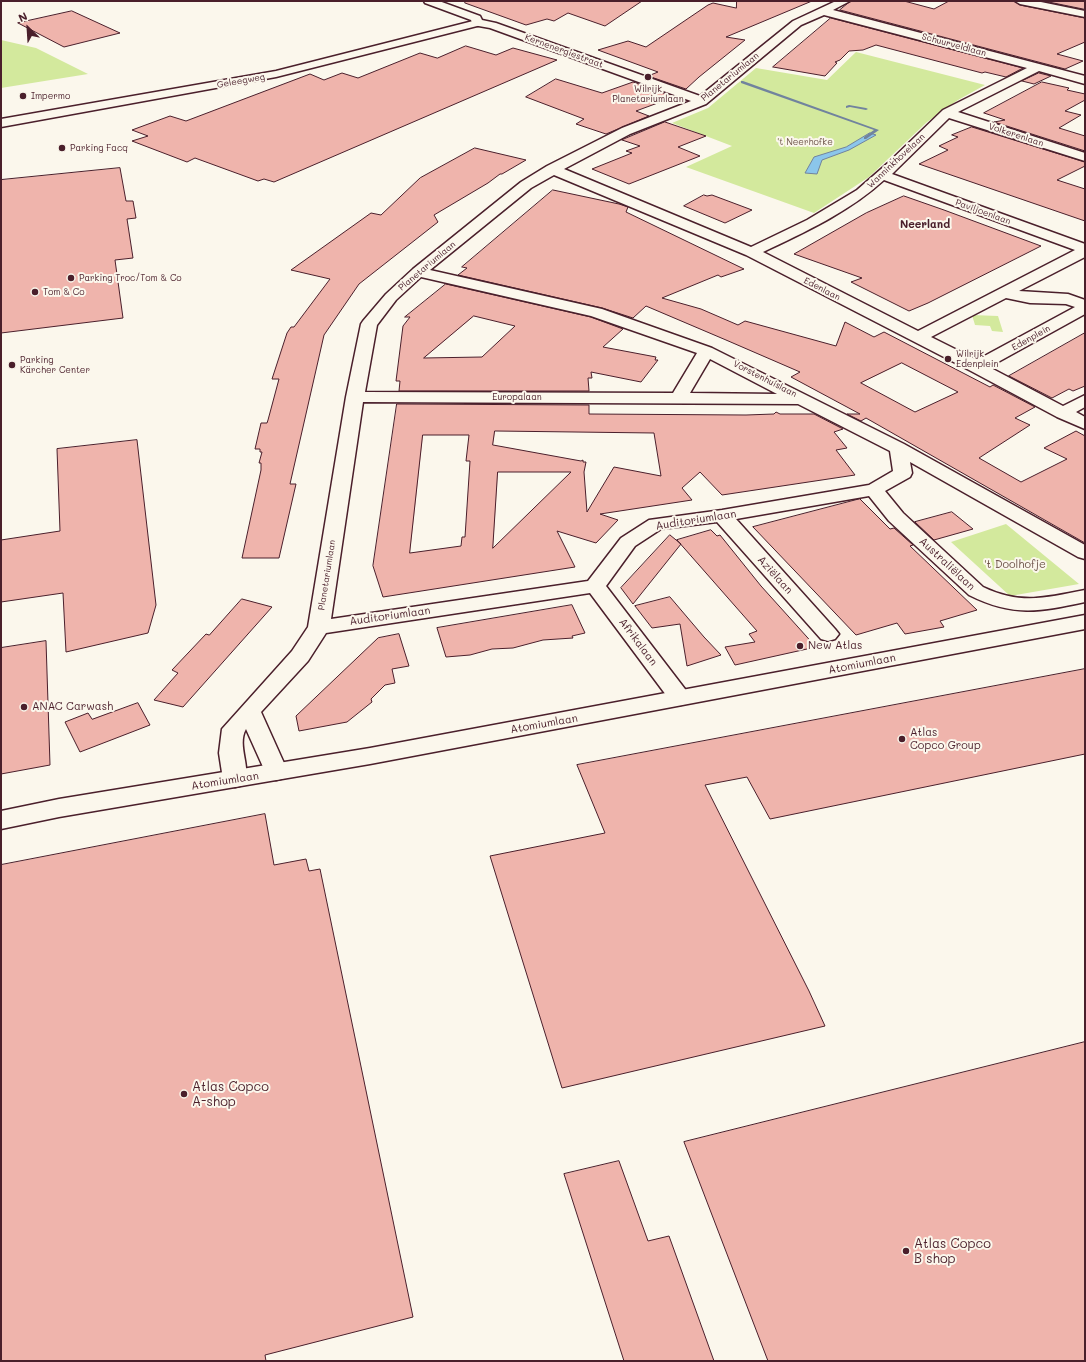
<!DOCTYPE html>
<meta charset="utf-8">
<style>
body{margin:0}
#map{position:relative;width:1086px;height:1362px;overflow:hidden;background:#fbf7ec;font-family:Mali,sans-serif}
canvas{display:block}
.frame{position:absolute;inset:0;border:2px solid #4a1f2b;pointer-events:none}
.north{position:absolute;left:8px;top:8px;width:40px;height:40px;-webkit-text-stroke:3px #fbf7ec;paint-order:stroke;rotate:335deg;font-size:11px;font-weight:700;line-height:16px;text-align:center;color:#4a1f2b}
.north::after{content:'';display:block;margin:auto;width:14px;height:18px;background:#4a1f2b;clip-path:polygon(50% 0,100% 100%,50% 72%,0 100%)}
</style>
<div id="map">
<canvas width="1086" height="1362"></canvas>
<div class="frame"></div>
<div class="north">N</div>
</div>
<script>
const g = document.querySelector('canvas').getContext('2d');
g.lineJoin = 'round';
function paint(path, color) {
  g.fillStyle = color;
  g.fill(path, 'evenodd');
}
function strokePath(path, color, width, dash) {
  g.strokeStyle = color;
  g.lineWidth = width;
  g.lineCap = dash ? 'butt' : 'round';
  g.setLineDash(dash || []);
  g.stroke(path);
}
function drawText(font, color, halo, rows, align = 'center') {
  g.font = font + ' Mali,sans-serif';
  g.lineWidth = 4;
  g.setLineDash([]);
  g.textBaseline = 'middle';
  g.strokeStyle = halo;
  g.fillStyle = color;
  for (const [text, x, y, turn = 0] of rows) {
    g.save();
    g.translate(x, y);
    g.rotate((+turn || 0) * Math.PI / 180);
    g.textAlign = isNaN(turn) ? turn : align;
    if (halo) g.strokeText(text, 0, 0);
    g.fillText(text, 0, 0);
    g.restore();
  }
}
const green = new Path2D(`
 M1,40L36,48L88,74L1,88Z
 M856,52L985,85L958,100L927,122L869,177L814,213L686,167L732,146L672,123L708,108L756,68L827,80Z
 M972,315L998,316L1003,332L992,331L990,326L975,325Z
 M1006,524L1079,584L1010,596L951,542Z`);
const water = new Path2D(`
 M870,133L876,135L849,150L822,160L817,174L805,173L814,157L846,147Z`);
const stream = new Path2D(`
 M741,81H743L879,130L866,139H864V137L874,130L741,83Z
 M849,105L866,108L868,109L866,110L850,107L846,108V106Z`);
const building = new Path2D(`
 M466,1H642L605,26L568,13L554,21L547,19L526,25L465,3Z
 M737,1H812L726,37L745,40L699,77L686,89L648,76L658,72L598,50L628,41L646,47L708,5L713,3L736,8Z
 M851,1H904L934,9L949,1H1014L1020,5L1085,18V42L1057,54L1083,61L1065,69L840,10Z
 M1044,1H1085V9Z
 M72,11L120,33L64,47L18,23Z
 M831,18L1023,68L1006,77L985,72L982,73L876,45L863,50L849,51L840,60L835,62L837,63L825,76L773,67Z
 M466,46L496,55L513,48L557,60L274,182L264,179L258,181L195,158L187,162L132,141L148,136L132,130L170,116L186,121L310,74L324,80L342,73L358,78L420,53L437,58Z
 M1039,73L1051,76L1034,84L1022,81Z
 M556,79L602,93L633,82L674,97L636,111L649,116L606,134L576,124L584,119L526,97Z
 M1042,82L1069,88L1067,90L1085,94V100L1065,111L1081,115L1059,128L1085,136V151L994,122L1005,120L984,113Z
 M665,122L706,136L678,147L700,156L629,184L592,169L632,153L626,151L640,146L622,140Z
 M972,127L1085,162V166L1057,180L1085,189V221L919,164L948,150L939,146L958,137L952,135Z
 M475,148L526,160L502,174H500L488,183L434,215L438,222L359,284L324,335L290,484H296L279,558H242L261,470V463H259L262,452H260V449H255L261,423H267L268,420L279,379H272L287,333L291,327H294L330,279L291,270L371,213L381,215L420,178Z
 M120,168L126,201H133L136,218L127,219L133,258L115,260L123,318L1,333V180Z
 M553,190L619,204L628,207L626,212L744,269L721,277L718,275L662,298L701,309L738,325L745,321L836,346L845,322L874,337L884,332L990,387L993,385L1035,407L1015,418L1030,425L979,458L1021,482L1067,459L1044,448L1076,431L1085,436V543L866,418L861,421L847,414H860L791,377L800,372L726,340L646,306L633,318L602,308L458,275L467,268L462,267ZM902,363L958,392L915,412L861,383Z
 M704,195L707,196L712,195L752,210L725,223L684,206Z
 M904,196L944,210L1041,246L928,303L909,311L851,282L862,278L794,254L866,213Z
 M446,284L591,317L623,329L603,347L656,357L655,360H658L641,382L591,372L592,378H588L589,391H399L400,381H396L403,326L410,317H405ZM474,316L515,326L482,357L424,358Z
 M1085,333V386L1073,391L1069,389L1052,398L1009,376Z
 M397,404L589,405V414L746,415L774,414L776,412L780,414H814L843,429L834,432L847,448L836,450L855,475L722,495L700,472L682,488L692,500L600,514L618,520L596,543L557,531L575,567L383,597L373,566ZM495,431L654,433L661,476L614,467L587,512L584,472L586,462H583V460L581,461L493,445ZM423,435H469L466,461H470L465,537H462L461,546L410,553ZM498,472H571L493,548Z
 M137,440L156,605L148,633L66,652L63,593L1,602V540L60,531L57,449Z
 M860,499L890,529L894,528L913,545L910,546L977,610L940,621L944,627L905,634L897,623L856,635L753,527Z
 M952,512L973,529L934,540L915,522Z
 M711,530L717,536L720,535L761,586L816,647L735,665L725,647L755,642L749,634L757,631L677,540Z
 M670,535L681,544L633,604L621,588Z
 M670,597L704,637L721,655L687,666L680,624L652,628L635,606Z
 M242,599L272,607L183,707L154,700L178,673L172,670L206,634L209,635Z
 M572,605L585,633L572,636L573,638L543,640L513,648L492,649L470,655L446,657L437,628Z
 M399,634L409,666L392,669L395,683L385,685L371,699L372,702L347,722L299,731L296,716L378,638Z
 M46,641L50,765L1,774V648Z
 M1085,669V754L770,819L747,777L705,785L809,991L825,1026L562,1088L490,856L605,833L577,765Z
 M138,703L150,725L80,752L65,722L88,713L92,719Z
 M265,814L274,865L306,859L309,871L320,869L413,1317L265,1355L266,1361H1V865Z
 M1085,1042V1361H768L684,1142Z
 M619,1161L648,1241L669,1236L714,1361H624L564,1174Z`);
const street = new Path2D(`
 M424,1H439L480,16L482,20L496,23L700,96L793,21L836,1H850L833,10L1085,76V84L1039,71L958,112L1085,153V161L949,118L892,174L1085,244V257L1019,291L1068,294L1085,300V314L989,367L1063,406L1085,395V407L1076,412L1085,417V429L1057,417L971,371L746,255L554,175L531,188L430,270L602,309L712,348L904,444L1085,545V559L1078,557L910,462L912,473L910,477L885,491L903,513L983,587C1021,605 1045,598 1085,590V602C1039,612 1013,617 969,595L889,521L869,496L736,519L835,629L839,634L835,639L828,641L821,639L717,522L661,529L635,546L606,586L688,693L691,698L688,703L680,705L672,703L590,593L326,633L308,661L261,712L288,772L284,778L276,780L268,778L246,729C236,746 253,769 243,785L235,787L227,785L223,779L219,753L222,729L292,651L308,627L346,397L361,324L363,321L386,294L413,269L521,182L547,166L622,128L691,101L490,28L473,25L471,20L425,3ZM824,15L1027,68L943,110L888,163L857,190L807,220L751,247L564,169L630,134L706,104L801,25ZM884,180L1075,250L918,331L763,252C805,232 849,212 884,180ZM421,277L591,316L697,353L673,393L365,392L377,325L396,300ZM1006,298L1030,303L1066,304L1075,307L977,360L931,337ZM710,359L777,394L690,393ZM363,402L798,404L890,451L893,471L869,485L722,510L649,520L621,538L588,581L331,619Z
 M1015,1H1036L1085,11V17L1020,4Z`);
const secondary = new Path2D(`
 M477,20L482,23L481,25L276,77L1,127V119L276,71Z
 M1085,615V629L370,764L59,817L1,829V811L59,799L370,748Z`);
const markers = [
 [648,77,4,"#4a1f2b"],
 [23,96,4,"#4a1f2b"],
 [62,148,4,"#4a1f2b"],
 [71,278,4,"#4a1f2b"],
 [35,292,4,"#4a1f2b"],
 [948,359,4,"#4a1f2b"],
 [12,365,4,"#4a1f2b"],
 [800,646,4,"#4a1f2b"],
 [24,707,4,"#4a1f2b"],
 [902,739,4,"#4a1f2b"],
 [184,1094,4,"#4a1f2b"],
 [906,1251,4,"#4a1f2b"]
];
const farStreetnames = [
 ["Schuurveldlaan",954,45,15],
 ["Kernenergiestraat",564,51,20],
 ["Planetariumlaan",730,77,-39],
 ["Geleegweg",241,81,-10],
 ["Volkerenlaan",1016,135,18],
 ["Wanninkhovelaan",896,161,-43],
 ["Paviljoenlaan",983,212,20],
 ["Planetariumlaan",427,266,-40],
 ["Edenlaan",822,289,27],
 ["Edenplein",1031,338,-29],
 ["Vorstenhuislaan",765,379,27],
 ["Europalaan",517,397],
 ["Planetariumlaan",327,575,-81]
];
const farPoinames = [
 ["Wilrijk",648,89,"center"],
 ["Planetariumlaan",648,99,"center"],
 ["Impermo",31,96],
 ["Parking Facq",70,148],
 ["Parking Troc/Tom & Co",79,278],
 ["Tom & Co",43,292],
 ["Wilrijk",956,354],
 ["Edenplein",956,364],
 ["Parking",20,360],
 ["Kärcher Center",20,370]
];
const farParknames = [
 ["'t Neerhofke",805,142]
];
const farQuarternames = [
 ["Neerland",925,225]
];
const streetNames = [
 ["Auditoriumlaan",696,520,-9],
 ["Australiëlaan",947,564,43],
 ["Aziëlaan",775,575,48],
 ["Auditoriumlaan",390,616,-8],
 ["Afrikalaan",638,642,53],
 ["Atomiumlaan",862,664,-11],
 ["Atomiumlaan",544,724,-10],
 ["Atomiumlaan",225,781,-9]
];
const parkNames = [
 ["'t Doolhofje",1015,565]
];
const poiNames = [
 ["New Atlas",808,646],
 ["ANAC Carwash",32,707],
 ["Atlas",910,733],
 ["Copco Group",910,746]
];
const nearPoinames = [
 ["Atlas Copco",192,1087],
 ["A-shop",192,1102],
 ["Atlas Copco",914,1244],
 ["B shop",914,1259]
];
paint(green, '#d3e99d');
paint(water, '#8bc6eb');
strokePath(water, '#71839e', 1);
paint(stream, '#71839e');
paint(building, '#efb4ac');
strokePath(building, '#4a1f2b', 1);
strokePath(street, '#4a1f2b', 3);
strokePath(secondary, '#4a1f2b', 3);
paint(street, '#fbf7ec');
paint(secondary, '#fbf7ec');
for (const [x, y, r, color] of markers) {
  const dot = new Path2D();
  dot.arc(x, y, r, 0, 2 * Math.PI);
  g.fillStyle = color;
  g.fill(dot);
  strokePath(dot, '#fbf7ec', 1.5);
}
drawText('9px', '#4a1f2b', '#fbf7ec', farStreetnames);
drawText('9px', '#4a1f2b', '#fbf7ec', farPoinames, 'left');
drawText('9px', '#6c5248', '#fbf7ec', farParknames);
drawText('bold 11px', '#4a1f2b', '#fbf7ec', farQuarternames);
drawText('11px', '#4a1f2b', '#fbf7ec', streetNames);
drawText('11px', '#6c5248', '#fbf7ec', parkNames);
drawText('11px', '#4a1f2b', '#fbf7ec', poiNames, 'left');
drawText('13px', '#4a1f2b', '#fbf7ec', nearPoinames, 'left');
</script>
